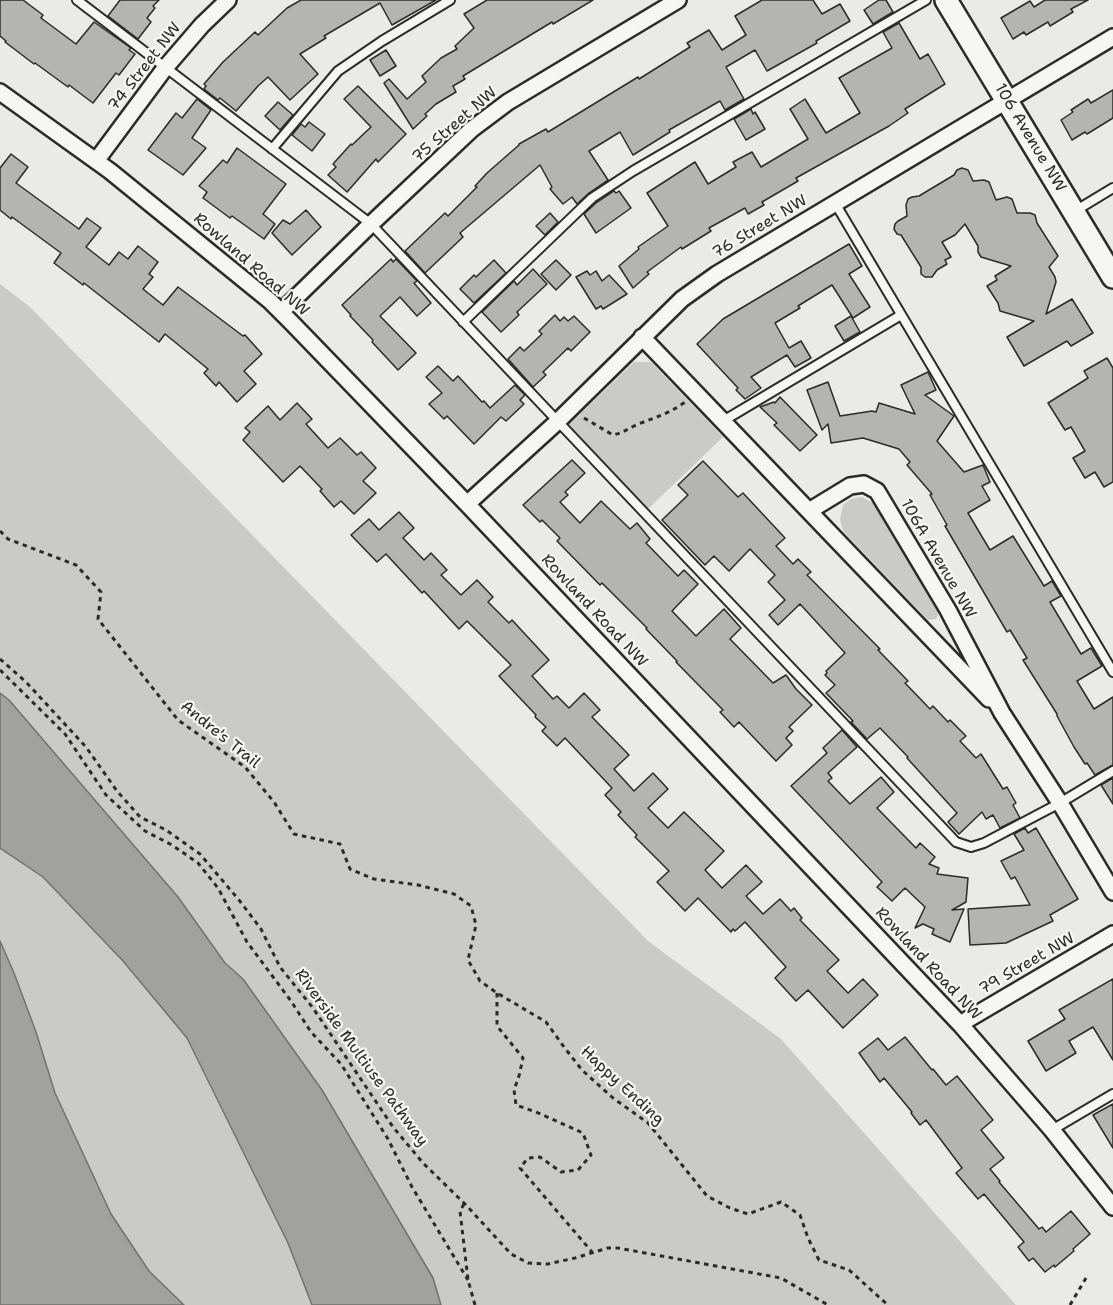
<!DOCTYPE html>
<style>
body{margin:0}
canvas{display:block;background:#eaeae6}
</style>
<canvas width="1113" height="1305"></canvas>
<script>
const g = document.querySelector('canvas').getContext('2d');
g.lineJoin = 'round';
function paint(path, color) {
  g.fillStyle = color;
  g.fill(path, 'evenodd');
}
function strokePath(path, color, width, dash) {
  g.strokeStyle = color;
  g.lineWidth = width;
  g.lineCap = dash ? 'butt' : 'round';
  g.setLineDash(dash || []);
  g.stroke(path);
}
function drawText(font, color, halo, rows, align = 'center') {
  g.font = font + ' "Shantell Sans",sans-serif';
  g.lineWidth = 4.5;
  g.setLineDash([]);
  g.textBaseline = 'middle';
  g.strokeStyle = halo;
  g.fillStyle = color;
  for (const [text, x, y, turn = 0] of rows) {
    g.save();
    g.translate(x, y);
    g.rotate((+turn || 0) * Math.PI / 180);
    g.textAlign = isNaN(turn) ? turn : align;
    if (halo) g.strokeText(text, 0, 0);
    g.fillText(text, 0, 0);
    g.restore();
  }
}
const green = new Path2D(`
 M0,284L30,307L648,941L781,1039L1016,1305H441L433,1278L322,1090L243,979L225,963L178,897L9,700L0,693Z
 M634,362H651L723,437L648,509L568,426Z
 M862,497L875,504L935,604L939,613L936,619L928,620L843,531L840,519L843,505L851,499Z
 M0,848L43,877L123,961L187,1038L288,1243L312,1305H184L149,1271L111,1214L55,1093L36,1032L14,973L0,941Z`);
const water = new Path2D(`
 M0,693L9,700L178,897L225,963L243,979L322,1090L433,1278L441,1305H312L288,1243L187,1038L123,961L43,877L0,848Z
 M0,941L14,973L36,1032L55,1093L111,1214L149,1271L184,1305H0Z`);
const building = new Path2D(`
 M0,0H23L43,15L41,18L76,44L94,22L131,48L129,50L135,54L119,75L116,73L93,103L69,85L68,87L35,63L34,64L5,42L6,41L0,36Z
 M120,0H159L153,6L155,8L147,18L151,22L138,39L108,16Z
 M301,0H436L392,25L380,3L324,36L326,38L300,54L318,74L290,100L268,77L258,86L236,111L220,98L218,100L204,89L206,86L204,84L223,62L255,32L258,35L287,8Z
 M487,0H593L553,24L552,22L463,76L465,79L453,86L456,92L436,104L425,114L427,116L413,129L384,83L389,79L407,99L426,82L422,76L441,58L457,49L455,46L474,28L464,14Z
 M762,0H813L822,14L840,4L850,21L816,41L817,43L767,71L755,50L726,67L744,99L725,110L720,101L669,130L670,132L633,155L620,132L589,151L608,180L589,193L577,204L572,197L563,204L550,189L552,187L540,165L460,233L463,237L425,273L405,251L445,213L448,216L477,187L475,186L487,173L519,145V144L546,129L548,132L638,77L639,79L690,47L687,43L709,30L722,50L746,35L735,16Z
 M879,0H886L893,12L873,24L864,10Z
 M1045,0H1088L1071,9L1073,12L1050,26L1048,22L1026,35L1024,32L1013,39L1001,18L1030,1L1034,7Z
 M899,23L920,59L928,54L945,84L905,109L908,113L889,126L796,178L798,181L762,202L764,205L748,214L745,208L709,228L711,231L682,249L681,247L647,272L649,274L633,288L619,266L639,249L638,247L668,226L647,193L695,162L708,184L736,167L733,162L752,152L761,167L808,139L790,109L805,99L826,133L860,113L839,78L892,48L883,32Z
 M386,50L396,66L380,76L370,60Z
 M358,86L406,134L378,162L376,159L347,192L328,175L336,167L333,164L351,144L352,145L371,127L344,99Z
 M1113,90V118L1087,134L1085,132L1072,140L1061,120L1073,112L1071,110L1088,99L1091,103Z
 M197,99L211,110L192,138L206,148L183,175L148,150L176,113L182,118Z
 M278,102L293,115L280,130L265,116Z
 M751,109L753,114L755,112L765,129L746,140L734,119Z
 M309,122L325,134L312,151L292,135L301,124L305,127Z
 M237,148L286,184L263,214L275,224L264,239L232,216L230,218L203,198L207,192L199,186L223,160L227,163Z
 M11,154L28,167L16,183L79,229L87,218L101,228L86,247L109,265L119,252L128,259L138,246L158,262L149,274L153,277L143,289L163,305L178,287L243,336L245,335L262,354L244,371L256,384L237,402L219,382L216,386L204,373L208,369L165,334L159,342L84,283L83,285L54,263L61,253L12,217L11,219L0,210V168Z
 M962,168L968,170L973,181L984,180L989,182L996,200L1007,197L1012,199L1017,213H1030L1035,215L1037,223L1058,256L1049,267L1055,277L1056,282L1046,314L1072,299L1093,333L1071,346L1067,341L1024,366L1007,337L1034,321L1000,311L998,303L987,286L997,280L995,276L1011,266L981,257L978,252V246L965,224L955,235L942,242L951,257L945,260L947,264L937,270L932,277H925L921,274V267L901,235L897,234L894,229L895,224L898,221L907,216L906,205L908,199L912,197L919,196L954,175L957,170Z
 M614,191L616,193L619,191L631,208L596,233L584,214L596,203Z
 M306,210L321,227L292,255L272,233L283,220L290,224Z
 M550,213L558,222L545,235L536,226Z
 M849,244L862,266L849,274L870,307L853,318L832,285L798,306L800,308L775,323L789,348L801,341L811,358L795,367L787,355L751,377L761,388L745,399L736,390L738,388L697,344L723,319Z
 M391,259L393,262L396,259L417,281L414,283L431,303L417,316L400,297L380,316L416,353L398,370L372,342L373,340L350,316L351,315L342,305Z
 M494,260L506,273L474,303L460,289L474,275L476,277Z
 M556,260L571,275L556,290L541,274Z
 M533,269L547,284L517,312L519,315L501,332L482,312L514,281L517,285Z
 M587,271L590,275L596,271L602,281L609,275L627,294L603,309L601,306L596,309L576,277Z
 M555,315L560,321L564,317L568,321L574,316L590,332L571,351L568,348L543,372L546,375L533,387L508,359L520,347L524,351L542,334L539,331Z
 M851,316L860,332L844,341L835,326Z
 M1107,358L1113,368V482L1104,487L1095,472L1085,478L1073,458L1085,451L1071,427L1065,430L1048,403L1088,378L1084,371Z
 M438,366L453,381L458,376L482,402L484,401L490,408L515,385L525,395L520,400L524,404L506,421L501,417L474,444L447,416L444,419L429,404L442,393L426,377Z
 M928,372L936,390L925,395L954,416L937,441L964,472L983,465L990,482L982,486L990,500L968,513L981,535L990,550L1013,536L1044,586L1052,581L1061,596L1050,602L1081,654L1091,648L1102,666L1077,681L1094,709L1113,697V765L1095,775L1087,763L1085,764L1074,747L1057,716V714L1023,660L1027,658L1010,630L1007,632L945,526L947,525L930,495L932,494L907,465L910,462L899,449L863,438L831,443L828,424L822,430L807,390L828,382L840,416L872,411L876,412L879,403L915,414L901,385Z
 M780,397L817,435L800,451L774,425L777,423L760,407L774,402L775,403Z
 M297,403L312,419L306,424L328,448L340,438L357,455L361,452L376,468L363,481L376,493L354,514L341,501L334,507L320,491L322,489L300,466L283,482L243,440L250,432L245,428L268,406L280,420Z
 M572,460L585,473L565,492L568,495L560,502L580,523L601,501L630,529L637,523L650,539L646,543L678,576L684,570L698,584L672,611L696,636L724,609L741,628L730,639L773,683L786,675L796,689L812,705L789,727L793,731L786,738L792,745L776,761L739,722L734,727L720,712L723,710L676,662L677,661L646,629L647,628L602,583L600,585L557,541L560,538L542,520L540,522L523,505Z
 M703,461L738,497L743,493L785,538L776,546L793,564L798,559L811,572L807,575L880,649L878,650L908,681L905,683L930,709L933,706L948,722L950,720L966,736L960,741L976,758L981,754L1003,789L1007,787L1016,803L1013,805L1020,818L1000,828L993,815L986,819L982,812L959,834L948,822L957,813L907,758L908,757L880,728L867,739L851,722L853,721L826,693L835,685L825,675L827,673L826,671L845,653L800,604L778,625L769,615L785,600L768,582L775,575L750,549L729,571L714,556L705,565L662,520L688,495L678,485Z
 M399,512L414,528L403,538L424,560L431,553L447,570L441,575L461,595L477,580L493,597L488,602L509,623L512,620L549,660L532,676L553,699L557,696L569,708L584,693L600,710L592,717L629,755L614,769L634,791L653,773L668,789L648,808L668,828L684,812L724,851L705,870L722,888L746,865L762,882L746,896L763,914L780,899L791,911L794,908L802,918L800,920L839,960L827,971L848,993L863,979L878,995L843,1028L808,990L796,1001L775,978L786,967L745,922L735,931L733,929L731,932L698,898L685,911L657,882L669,871L635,837L637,835L618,815L621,812L605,795L612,788L565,738L557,746L542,731L546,727L535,717L536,715L499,676L511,665L467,621L459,629L424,591L422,593L386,554L377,562L351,535L369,519L379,530Z
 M842,730L857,747L828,773L832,778L828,781L850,804L881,777L894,792L877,808L916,848L920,843L935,857L929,864L939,868L937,874L968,878L966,902L952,910L964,909L950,942L932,934L934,929L923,924L915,928L925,907L905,888L892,901L877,887L882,882L791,786L827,753L823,748Z
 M1113,778V804L1101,785Z
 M1025,828L1028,833L1036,828L1078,899L1050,915L1053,921L1006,943L970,945L968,909L1030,905L1015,877L1011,879L1001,861L1024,850L1014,834Z
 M1113,979V1060L1093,1027L1069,1041L1076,1053L1046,1071L1028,1041L1065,1019L1059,1010Z
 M905,1037L932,1070L933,1069L946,1085L957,1076L993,1120L981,1130L1004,1158L990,1169L1000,1181L999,1182L1039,1229L1042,1227L1046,1232L1071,1211L1090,1234L1073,1249L1074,1251L1055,1267L1054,1265L1045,1272L1033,1258L1029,1261L1018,1247L1024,1242L984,1194L978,1199L956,1173L962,1168L926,1120L920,1125L911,1113L912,1112L884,1078L880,1082L859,1053L878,1038L888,1050Z
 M1113,1104V1148L1093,1115Z`);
const path = new Path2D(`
 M584,418L613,435C622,433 628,429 636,425C653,418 669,414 685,402
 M0,531L8,539L76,565L101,592L98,619L178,720L245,767L274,802L294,834L340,844L350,869L374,879L418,885L454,894L471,906L476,925L468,960L480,981L497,993L546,1022L564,1047L582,1070L613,1098L648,1123L707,1196L730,1208L748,1214L781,1202L800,1215L808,1238L819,1260L849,1270L888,1305
 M0,659L26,682L86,747L117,791L140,817L166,830L200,854L239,900L261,929L280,967L313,1008L393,1127L423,1163L465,1204L511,1254L528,1263L548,1264L575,1258L608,1248H618L781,1278L828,1305
 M0,670L65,734L106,795L145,831L172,845L198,863L218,888L247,942L291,1001L311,1032L341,1064L388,1139L412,1187L468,1280
 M497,993V1026L523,1058L519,1076L514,1090L516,1105L536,1112L583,1133L591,1155L578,1170L561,1172L540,1157L528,1158L520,1168L592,1252
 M464,1204L460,1211L468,1280L475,1305
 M1070,1305L1086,1278`);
const lane = new Path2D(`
 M77,0L371,224L956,842L971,847L984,843L1060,803L1113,771
 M272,149L338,71L382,41L450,0
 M835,203L1113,672
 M1075,211L1113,188
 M463,322L592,198L633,171L926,0
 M723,421L901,315
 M1052,1130L1113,1094`);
const street = new Path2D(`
 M0,92L110,171L270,301L291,322L467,504L960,1024L1052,1130L1113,1207
 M96,161L165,68L202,25L228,0
 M281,312L371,224L472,129L508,102L678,0
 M642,337L989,699
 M467,504L557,422L682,299L717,274L1113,37
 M809,511L850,486L864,484L877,491L948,610L1002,713L1060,803L1113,892
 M960,1024L1113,934`);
const secondary = new Path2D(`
 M946,0L1113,277`);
const streetNames = [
 ["74 Street NW",145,67,-52],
 ["75 Street NW",455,125,-41],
 ["106 Avenue NW",1030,138,59],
 ["76 Street NW",760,227,-31],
 ["Rowland Road NW",251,265,41],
 ["106A Avenue NW",938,559,60],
 ["Rowland Road NW",594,611,47],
 ["Andre's Trail",220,735,39],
 ["Rowland Road NW",928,964,47],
 ["79 Street NW",1027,964,-30],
 ["Riverside Multiuse Pathway",361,1058,54],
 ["Happy Ending",622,1086,43]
];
paint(green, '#cacac7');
paint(water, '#a1a19e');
strokePath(water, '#727270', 1.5);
paint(building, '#b4b4b1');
strokePath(building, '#2b2b2b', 1.5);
strokePath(lane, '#2b2b2b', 12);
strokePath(street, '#2b2b2b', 20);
strokePath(secondary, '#2b2b2b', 26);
strokePath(path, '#2b2b2b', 3, [4.5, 4.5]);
strokePath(lane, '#f6f6f2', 8);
strokePath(street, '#f6f6f2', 15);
strokePath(secondary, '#f6f6f2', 21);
drawText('16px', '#2b2b2b', '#f6f6f2', streetNames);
</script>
